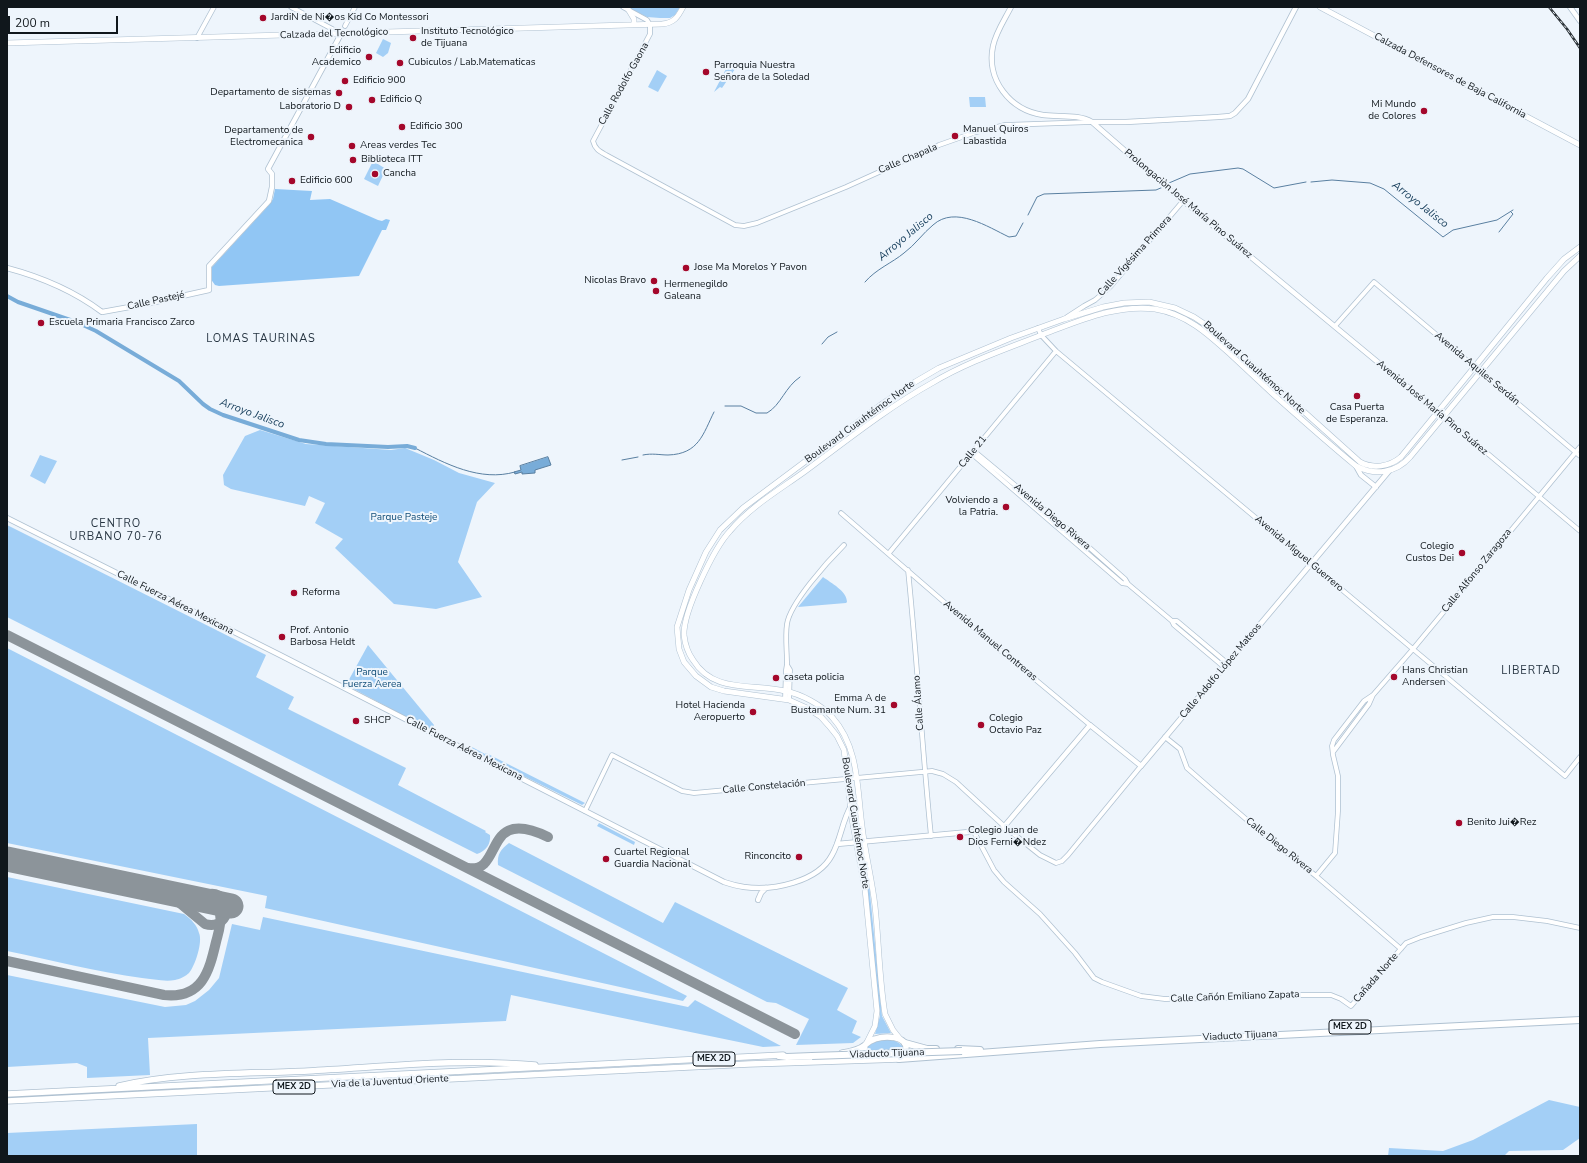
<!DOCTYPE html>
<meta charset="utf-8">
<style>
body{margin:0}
#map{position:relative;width:1587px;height:1163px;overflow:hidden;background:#eef5fc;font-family:"Nunito Sans",sans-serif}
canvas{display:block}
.frame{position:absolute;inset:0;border:8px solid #10171c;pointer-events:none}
.scale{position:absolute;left:8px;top:16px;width:110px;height:18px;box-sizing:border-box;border:2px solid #10171c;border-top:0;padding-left:5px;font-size:12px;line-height:14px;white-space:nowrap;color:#10171c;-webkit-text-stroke:3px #eef5fc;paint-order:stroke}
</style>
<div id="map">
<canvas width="1587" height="1163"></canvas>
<div class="frame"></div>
<div class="scale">200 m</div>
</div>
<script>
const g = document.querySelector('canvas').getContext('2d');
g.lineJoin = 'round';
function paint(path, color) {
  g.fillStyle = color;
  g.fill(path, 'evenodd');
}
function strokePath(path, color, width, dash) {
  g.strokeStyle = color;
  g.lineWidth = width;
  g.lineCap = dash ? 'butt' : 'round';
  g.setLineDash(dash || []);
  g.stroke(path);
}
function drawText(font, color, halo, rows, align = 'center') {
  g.font = font + ' "Nunito Sans",sans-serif';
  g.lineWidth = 4;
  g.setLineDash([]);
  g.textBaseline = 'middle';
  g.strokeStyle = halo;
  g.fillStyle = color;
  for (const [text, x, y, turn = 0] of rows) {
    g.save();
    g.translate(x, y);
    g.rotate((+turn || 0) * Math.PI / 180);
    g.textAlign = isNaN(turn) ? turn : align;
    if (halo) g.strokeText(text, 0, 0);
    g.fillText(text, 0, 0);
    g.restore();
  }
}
const green = new Path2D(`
 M627,7H680L675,15L670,18H660L647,17Z
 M383,39L391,43L388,53L383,57L376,53Z
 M728,65L735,69L722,88L720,87L714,92Z
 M657,70L667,76L658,92L648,87Z
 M969,97H985L986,107H970Z
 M373,161L386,169L378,186L364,179Z
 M260,430L306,444L391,450L405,448L434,460L459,473L495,483L477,502L458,562L482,597L436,609L394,604L335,548L343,539L315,523L325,503L309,496L305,506L231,489L224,485L223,475L245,436Z
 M40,455L57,461L45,484L30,476Z
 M7,525L266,655L256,677L294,697L288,709L406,768L398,785L486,831L485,832L490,835C491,844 486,851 477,854L7,617Z
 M823,577C831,583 847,591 847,602L846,603L798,607Z
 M368,645L434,725L431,730L346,685Z
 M7,648L687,996L683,1001L265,908L267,896L7,843Z
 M472,747L485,754L486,753L585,803L582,805L576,802L471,750Z
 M599,823L635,842L634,845L597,826Z
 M509,843L663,923L675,902L848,988L837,1010L857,1021L852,1033L861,1037L853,1043L796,1045L809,1019L776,1003L767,1002L498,865C497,854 501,849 509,843Z
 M866,876L869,883L882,1016L891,1033L875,1034L880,1016Z
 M7,877L184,914C191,919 197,925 199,933C203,942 195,966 189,973C186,976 180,979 175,980C165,982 152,979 142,978C97,972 52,960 7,951Z
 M263,917L688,1007L695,1000L781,1046L763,1047L511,995L506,1021L148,1038L150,1075L87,1078V1067L77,1063L7,1067V975L165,1007L186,1005L195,1001L209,990L219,978L232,924L260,930Z
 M877,1040C887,1040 896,1038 903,1047L902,1052L866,1054L867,1047Z
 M1549,1100L1580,1107V1138L1563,1150L1509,1151L1504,1156H1388L1389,1148L1443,1151L1473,1140Z
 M197,1124V1156H7V1133Z`);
const forest = new Path2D(`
 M275,189L312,191L310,200L330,199L378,220L382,221L386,219L390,220L386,230H382L359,276L219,286L215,285L210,278L212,267L269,205L273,199Z`);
const water = new Path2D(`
 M548,457L551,465L535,470V473L522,474V472L515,474L514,472L521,470L520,466Z`);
const stream = new Path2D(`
 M1311,182L1332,180L1370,183L1384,189L1443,237L1453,230L1497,220L1513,210
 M1169,183L1190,174L1238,168L1243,169L1274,188L1306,182
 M1028,215L1037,197L1044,194L1156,190L1163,187
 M1499,232L1513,214L1511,212
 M865,282C876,269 892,263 904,253C915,245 923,233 933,225C955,205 988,227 1009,237L1016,236L1023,223
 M822,344L828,337L837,332
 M725,406H741L756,413H767C781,405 785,387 800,377
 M415,448C446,464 480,482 515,472
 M643,455C652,453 660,455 668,455C699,454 703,434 714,412
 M622,460L638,457`);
const canal = new Path2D(`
 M7,296L18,302L76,322
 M83,325L96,331L179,381L203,404L210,409L223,415L299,440L326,444L388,447L407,446L415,448`);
const taxiway = new Path2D(`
 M7,635L795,1034
 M468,868C504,874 482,805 548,837
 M162,891L170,895L205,924C227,931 236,900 215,894C207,892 200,898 190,897
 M7,961L164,995C202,999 209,972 216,942C218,934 222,923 220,914C219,908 214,904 208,901`);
const runway = new Path2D(`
 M7,859L231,906`);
const tertiary = new Path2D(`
 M291,7L336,31
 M623,7L647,20L650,25V34L593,141C595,149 599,151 606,155L735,225L744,226L757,223L846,187L939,145L976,132L1005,125L1091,122
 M345,26L355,7
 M197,38L214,7
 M1067,317L1084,306L1095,300L1110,287L1183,201
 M1335,326L1374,282L1580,456
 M1038,328L1041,335L1056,351L1565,776L1580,757
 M1444,417L1580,531
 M974,451L1075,535L1125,579L1128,584
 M972,454L1122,583L1128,584L1172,621L1174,625L1224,667
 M841,513L988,640L1090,725
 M889,553L1056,351
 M908,570C917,658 922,747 931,836
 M1172,621H1177L1227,663
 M787,665L790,670L789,700
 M785,699L786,670L787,664C787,651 785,637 787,624C790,603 828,561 844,545
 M1165,737L1180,749L1187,768L1211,789L1261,832L1316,876L1401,949
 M1333,752L1369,704L1373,695
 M585,811L612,755L682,791L694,793L932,771L943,774L956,782L1005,827L1040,855L1056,863L1062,861L1068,855L1141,766
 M974,832L994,870L1004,882L1040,914L1075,953L1094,978L1102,982L1141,996L1165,999L1223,998L1297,995H1331L1341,999L1351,1006L1406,943L1421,937L1466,923L1493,917H1513L1547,921L1580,928
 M1316,876L1335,853L1338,811V776L1333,755L1332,746L1334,740L1364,701L1373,695L1413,649L1580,447`);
const secondary = new Path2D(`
 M1011,7C1005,19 996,32 993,46C986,80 1010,110 1043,115C1058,117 1079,114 1092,122L1170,190L1444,417
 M1570,7L1580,21
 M1092,122H1126L1218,117L1230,116L1235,113L1248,99L1296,7
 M7,268C41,277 74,291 102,312L146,304L209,290V266L269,201L272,187V174L268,169L341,34
 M1356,466L1361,475L1376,487
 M7,518L280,655L724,882C730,884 737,886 744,887C773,891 818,882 832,855C841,839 842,821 851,806
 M837,844L1002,829L1090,725L1141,766L1389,471
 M758,900L761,893L766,888`);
const primary = new Path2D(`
 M1320,7L1580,145
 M628,9L634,19V25
 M7,43L662,24C674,23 678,17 683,7
 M901,1040L893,1030L885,1014C879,978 879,942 875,906C872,879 865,853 862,826C857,788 859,747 832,717C822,705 801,694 785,691C752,683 714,694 693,660C688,653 685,644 684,635C683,612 714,548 730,531C750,507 779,490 804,472C846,441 887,408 932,383C967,362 1006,349 1044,334C1079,321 1116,304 1155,309C1186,314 1207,333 1229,353C1244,367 1259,381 1274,395C1301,419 1328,443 1356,466C1375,476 1396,473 1410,457L1564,271L1580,256
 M867,1042L875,1026L877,1011L865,889L852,819L844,750L837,736L829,726L821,717L807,708L789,700L724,691L711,687L696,676L684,662L679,649L677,627L689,590L706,552L720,530L743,508L882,404L915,382L939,368L1011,338L1064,319L1103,307L1124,303L1149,302L1175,308L1194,317L1212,329L1360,462C1373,469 1389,467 1401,457L1547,278L1564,259L1580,247`);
const trunk = new Path2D(`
 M842,1053C849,1052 859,1050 865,1045C868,1042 871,1040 875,1039C884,1036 907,1035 906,1049C906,1053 903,1056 899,1059L870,1060L864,1053L865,1045
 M119,1086C178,1072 247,1074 308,1071C384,1067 460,1058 535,1065
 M7,1094L783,1055
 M7,1101L749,1064L870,1060`);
const motorway = new Path2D(`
 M905,1043L927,1049H936
 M958,1049L980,1050
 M779,1056L787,1057L812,1056
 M899,1059L1100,1044L1580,1020`);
const rail = new Path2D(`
 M1549,7L1567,29L1580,48`);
const motorwayBridge = new Path2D(`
 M812,1056L962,1051`);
const markers = [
 [263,18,4,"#a4072b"],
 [413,38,4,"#a4072b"],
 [369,57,4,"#a4072b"],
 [400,63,4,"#a4072b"],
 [706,72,4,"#a4072b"],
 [345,81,4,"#a4072b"],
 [339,93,4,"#a4072b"],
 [372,100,4,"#a4072b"],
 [349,107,4,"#a4072b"],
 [1424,111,4,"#a4072b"],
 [402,127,4,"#a4072b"],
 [955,136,4,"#a4072b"],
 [311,137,4,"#a4072b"],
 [352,146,4,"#a4072b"],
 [353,160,4,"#a4072b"],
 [375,174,4,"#a4072b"],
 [292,181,4,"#a4072b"],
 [686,268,4,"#a4072b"],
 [654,281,4,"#a4072b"],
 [656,291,4,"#a4072b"],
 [41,323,4,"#a4072b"],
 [1357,396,4,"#a4072b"],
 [1006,507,4,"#a4072b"],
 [1462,553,4,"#a4072b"],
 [294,593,4,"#a4072b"],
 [282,637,4,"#a4072b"],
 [1394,677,4,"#a4072b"],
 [776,678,4,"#a4072b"],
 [894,705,4,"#a4072b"],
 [753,712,4,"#a4072b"],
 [356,721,4,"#a4072b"],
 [981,725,4,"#a4072b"],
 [1459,823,4,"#a4072b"],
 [960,837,4,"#a4072b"],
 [799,857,4,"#a4072b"],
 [606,859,4,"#a4072b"]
];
const shields = [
 [1350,1027,42],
 [714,1059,42],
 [294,1087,42]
];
const shieldNames = [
 ["MEX 2D",1350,1027],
 ["MEX 2D",714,1059],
 ["MEX 2D",294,1087]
];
const poiNames = [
 ["JardiN de Ni�os Kid Co Montessori",271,18],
 ["Instituto Tecnológico",421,32],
 ["de Tijuana",421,44],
 ["Edificio",361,51,"right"],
 ["Academico",361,63,"right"],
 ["Cubiculos / Lab.Matematicas",408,63],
 ["Parroquia Nuestra",714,66],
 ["Señora de la Soledad",714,78],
 ["Edificio 900",353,81],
 ["Departamento de sistemas",331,93,"right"],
 ["Edificio Q",380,100],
 ["Mi Mundo",1416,105,"right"],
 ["de Colores",1416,117,"right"],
 ["Laboratorio D",341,107,"right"],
 ["Edificio 300",410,127],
 ["Manuel Quiros",963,130],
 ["Labastida",963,142],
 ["Departamento de",303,131,"right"],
 ["Electromecanica",303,143,"right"],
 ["Areas verdes Tec",360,146],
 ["Biblioteca ITT",361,160],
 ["Cancha",383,174],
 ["Edificio 600",300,181],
 ["Jose Ma Morelos Y Pavon",694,268],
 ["Nicolas Bravo",646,281,"right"],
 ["Hermenegildo",664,285],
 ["Galeana",664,297],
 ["Escuela Primaria Francisco Zarco",49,323],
 ["Casa Puerta",1357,408,"center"],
 ["de Esperanza.",1357,420,"center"],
 ["Volviendo a",998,501,"right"],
 ["la Patria.",998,513,"right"],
 ["Colegio",1454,547,"right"],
 ["Custos Dei",1454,559,"right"],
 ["Reforma",302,593],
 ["Prof. Antonio",290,631],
 ["Barbosa Heldt",290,643],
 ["Hans Christian",1402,671],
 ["Andersen",1402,683],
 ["caseta policia",784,678],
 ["Emma A de",886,699,"right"],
 ["Bustamante Num. 31",886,711,"right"],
 ["Hotel Hacienda",745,706,"right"],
 ["Aeropuerto",745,718,"right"],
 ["Colegio",989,719],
 ["Octavio Paz",989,731],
 ["SHCP",364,721],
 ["Benito Jui�Rez",1467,823],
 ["Colegio Juan de",968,831],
 ["Dios Ferni�Ndez",968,843],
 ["Cuartel Regional",614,853],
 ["Guardia Nacional",614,865],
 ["Rinconcito",791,857,"right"]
];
const streetNames = [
 ["Calzada del Tecnológico",334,34,-2],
 ["Calzada Defensores de Baja California",1450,76,28],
 ["Calle Rodolfo Gaona",624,84,-61],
 ["Calle Chapala",908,159,-23],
 ["Prolongaciòn José María Pino Suárez",1188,204,40],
 ["Calle Vigésima Primera",1135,256,-48],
 ["Calle Pastejé",156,301,-12],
 ["Boulevard Cuauhtémoc Norte",1254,368,42],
 ["Avenida Aquiles Serdán",1477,369,40],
 ["Avenida José María Pino Suárez",1432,408,40],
 ["Boulevard Cuauhtémoc Norte",860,422,-36],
 ["Calle 21",973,452,-51],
 ["Avenida Diego Rivera",1052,517,40],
 ["Avenida Miguel Guerrero",1299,554,40],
 ["Calle Alfonso Zaragoza",1477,571,-51],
 ["Calle Fuerza Aérea Mexicana",175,603,27],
 ["Avenida Manuel Contreras",990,641,40],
 ["Calle Adolfo López Mateos",1221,671,-50],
 ["Calle Álamo",919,703,-94],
 ["Calle Fuerza Aérea Mexicana",464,749,27],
 ["Calle Constelación",764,787,-5],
 ["Boulevard Cuauhtémoc Norte",855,823,81],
 ["Calle Diego Rivera",1279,846,39],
 ["Cañada Norte",1376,978,-49],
 ["Calle Cañón Emiliano Zapata",1235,997,-2],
 ["Viaducto Tijuana",1240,1036,-3],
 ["Viaducto Tijuana",887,1054,-2],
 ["Via de la Juventud Oriente",390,1082,-3]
];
const parkNames = [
 ["Parque Pasteje",404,518],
 ["Parque",372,673],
 ["Fuerza Aerea",372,685]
];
const waterNames = [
 ["Arroyo Jalisco",1420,205,38],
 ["Arroyo Jalisco",906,237,-40],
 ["Arroyo Jalisco",252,414,20]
];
const neighbourhoodNames = [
 ["LOMAS TAURINAS",261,339],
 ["CENTRO",116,524],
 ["URBANO 70-76",116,537],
 ["LIBERTAD",1531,671]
];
paint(green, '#a3cff6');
paint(forest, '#91c6f4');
paint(water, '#78acd8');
strokePath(water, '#597fa0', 1);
strokePath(stream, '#597fa0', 1);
strokePath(canal, '#78acd8', 4);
strokePath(taxiway, '#8c949a', 10);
strokePath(runway, '#8c949a', 25);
strokePath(tertiary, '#afc1d1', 5.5);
strokePath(secondary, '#afc1d1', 6);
strokePath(primary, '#afc1d1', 6);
strokePath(trunk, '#afc1d1', 7);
strokePath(motorway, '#afc1d1', 8);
strokePath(tertiary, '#fff', 4);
strokePath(secondary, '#fff', 4.5);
strokePath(primary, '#fff', 5);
strokePath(trunk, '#fff', 5.5);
strokePath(motorway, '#fff', 6);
strokePath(rail, '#2b3237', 2.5);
strokePath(rail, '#eef5fc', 1, [3]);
strokePath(motorwayBridge, '#afc1d1', 8, []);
strokePath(motorwayBridge, '#fff', 6);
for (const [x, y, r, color] of markers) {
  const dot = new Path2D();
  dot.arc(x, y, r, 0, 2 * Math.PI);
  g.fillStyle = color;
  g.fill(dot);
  strokePath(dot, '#eef5fc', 1.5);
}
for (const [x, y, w] of shields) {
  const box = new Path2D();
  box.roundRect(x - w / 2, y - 7, w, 14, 3);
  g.fillStyle = '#eef5fc';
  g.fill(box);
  strokePath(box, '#10171c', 1);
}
drawText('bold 9px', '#10171c', null, shieldNames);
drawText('10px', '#10171c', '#eef5fc', poiNames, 'left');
drawText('10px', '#10171c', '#eef5fc', streetNames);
drawText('10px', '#114d77', '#eef5fc', parkNames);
drawText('italic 11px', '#113957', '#eef5fc', waterNames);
g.letterSpacing = '1px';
drawText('11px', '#263441', '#eef5fc', neighbourhoodNames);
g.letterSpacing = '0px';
</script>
